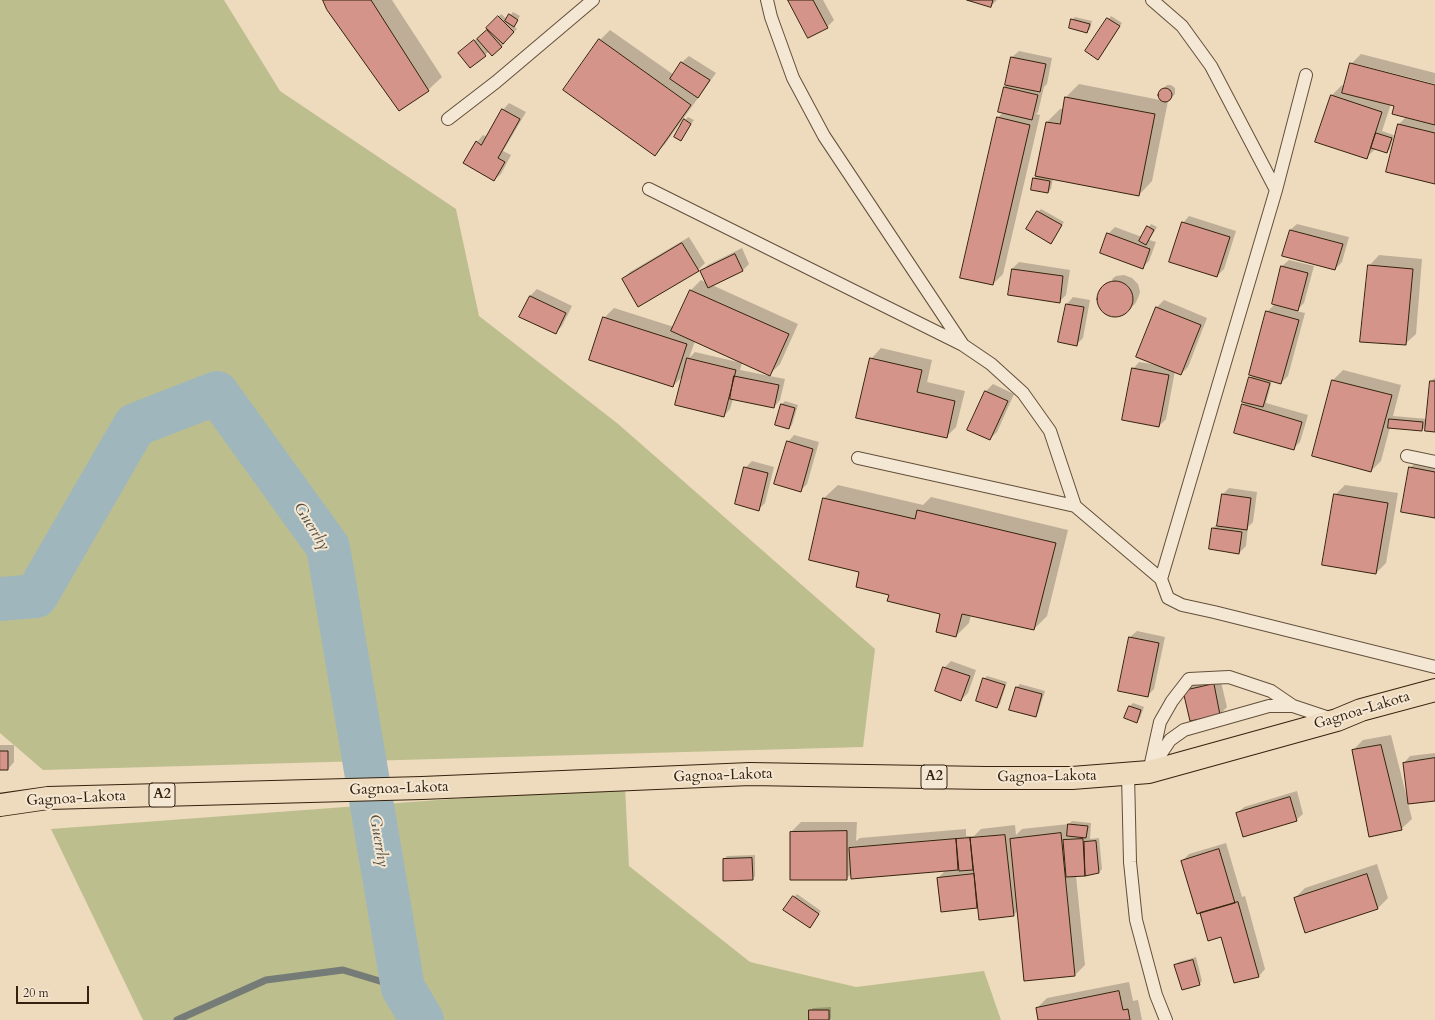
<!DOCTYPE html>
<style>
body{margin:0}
#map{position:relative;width:1435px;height:1020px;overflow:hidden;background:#eedabd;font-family:Cardo,serif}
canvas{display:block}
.scale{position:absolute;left:16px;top:986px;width:73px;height:18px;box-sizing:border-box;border:2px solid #35220e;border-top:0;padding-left:5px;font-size:12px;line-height:14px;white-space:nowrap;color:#35220e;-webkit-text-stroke:3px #f4e7d4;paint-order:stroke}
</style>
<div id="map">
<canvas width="1435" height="1020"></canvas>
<div class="scale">20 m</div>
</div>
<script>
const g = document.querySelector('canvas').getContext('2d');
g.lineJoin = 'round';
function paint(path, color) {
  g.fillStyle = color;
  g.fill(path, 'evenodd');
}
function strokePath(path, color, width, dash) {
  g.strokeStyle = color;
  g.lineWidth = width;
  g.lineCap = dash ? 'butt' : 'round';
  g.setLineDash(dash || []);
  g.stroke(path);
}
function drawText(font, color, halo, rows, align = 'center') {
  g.font = font + ' Cardo,serif';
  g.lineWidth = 4;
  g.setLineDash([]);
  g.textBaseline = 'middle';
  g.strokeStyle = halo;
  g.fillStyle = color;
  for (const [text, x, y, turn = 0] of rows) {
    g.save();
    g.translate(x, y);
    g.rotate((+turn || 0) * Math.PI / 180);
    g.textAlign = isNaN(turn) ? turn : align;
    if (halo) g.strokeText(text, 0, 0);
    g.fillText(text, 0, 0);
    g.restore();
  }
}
const green = new Path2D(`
 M0,0H224L280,91L456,209L479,316L617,423L875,649L863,747L43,770L0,733Z
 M625,786L629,866L750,962L856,987L984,971L1001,1020H143L51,829Z`);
const shadow = new Path2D(`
 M324,0H392L442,77L428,90L399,110Z
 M789,0H823L834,20L827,27Z
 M971,0H997L991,6Z
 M513,12L520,16L514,26L517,29L504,42L505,43L493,55L489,51L485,55L463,50L489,29L488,28L501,14L507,19Z
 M1111,16L1122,23L1101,56L1086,51Z
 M1075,17L1092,21L1090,29L1087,32L1072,20Z
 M610,30L674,75L682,62L689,56L716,73L665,144L655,154L600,40Z
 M1019,51L1052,58L1047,84L1044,87L1038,112L1036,114L1040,115L1003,274L993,284L998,118L1003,112L999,111L1004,87L1007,84L1012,57Z
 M1361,54L1435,73V84L1356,64V66L1435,86V183L1396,136L1394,135L1390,149L1387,152L1376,148L1366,158L1331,96L1342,85L1345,87L1351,64ZM1391,104L1395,105L1406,117L1399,124L1396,136L1382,131Z
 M1079,84L1160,100L1159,96L1160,92L1167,85H1171L1175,88V94L1168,101L1152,181L1139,195L1053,178L1051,189L1048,192L1032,189L1034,178L1036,176L1047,122L1060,109H1063L1065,98Z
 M509,103L526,112L503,151L511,155L501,174L494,180L477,142L483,135L487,137L503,110Z
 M688,117L694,120L681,140L685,120Z
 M1041,209L1064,222L1051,242L1038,212Z
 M1189,216L1236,231L1224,269L1217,276L1183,223Z
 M1151,224L1157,227L1149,240L1156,242L1149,261L1142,268L1108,234L1115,227L1142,237Z
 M1297,224L1349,237L1342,262L1335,269L1290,230Z
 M689,237L705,263L698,270L623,279L630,272Z
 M742,248L749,264L743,270L712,285L798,324L780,364L770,374L695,341L689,358L695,352L742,363L740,370L785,379L780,400L774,407L733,399L730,409L724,416L684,375L673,386L604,318L614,308L674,327L691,290L701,280L707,283L701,271L708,265Z
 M1379,255L1422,259L1416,334L1405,344L1369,266Z
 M1289,260L1314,266L1304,303L1296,311L1305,313L1288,376L1281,383L1272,380L1266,403L1308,415L1300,442L1293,449L1243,405L1246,402L1250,378L1253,375L1267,312L1275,304L1282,266Z
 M1019,262L1070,270L1066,295L1059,302L1012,269Z
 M1124,275L1132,278L1138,284L1140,292L1138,298L1135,304L1122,315L1116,316L1109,315L1103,310L1099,304V297L1102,289L1113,280L1112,279L1116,276Z
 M537,289L572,306L562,326L555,333L520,317L530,296Z
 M1073,297L1090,300L1083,338L1076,345L1067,304Z
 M1164,300L1207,318L1188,367L1181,374L1175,371L1166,419L1159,426L1133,369L1139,362L1157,365L1137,356L1157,307Z
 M881,348L932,360L927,382L965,391L956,427L946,437L871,359Z
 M1343,370L1401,385L1393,416L1428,419L1431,381L1435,378V431L1427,425L1422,430L1390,427L1381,461L1371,471L1333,380Z
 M993,384L1014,394L997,432L990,439L969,429L986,391Z
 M785,401L798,405L792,425L789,428L782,404Z
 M794,435L819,442L807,484L800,491L788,442Z
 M752,461L774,467L765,503L758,510L745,468Z
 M1417,461L1435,464V516L1410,468Z
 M838,485L923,505L931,497L1068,530L1047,616L1034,629L971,615L969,623L956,636L942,613L890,594L861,571L824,498Z
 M1345,485L1398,493L1386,563L1376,573L1335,495Z
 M1229,488L1257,492L1253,522L1248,527L1246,546L1239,553L1213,528L1218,523L1222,495Z
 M1137,631L1165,637L1154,689L1147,696L1119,690L1130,637Z
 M951,661L976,670L968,693L961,700L944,668Z
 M987,676L1007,682L1000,704L997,707L984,679Z
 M1220,678L1227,707L1220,714L1184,691L1191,684Z
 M1020,684L1045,691L1038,713L1035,716L1017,687Z
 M1133,703L1144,707L1140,718L1137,721L1130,706Z
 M1391,735L1407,798H1408L1404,763L1410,756L1435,753V800L1408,803L1412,819L1401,829L1353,750L1363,740Z
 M0,745H14V762L8,769H0Z
 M1297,791L1303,814L1296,820L1237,813L1244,807Z
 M1072,821L1091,823L1090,839L1099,838L1102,869L1099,872L1076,876L1085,965L1075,975L1018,910L1013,916L978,905L977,907L938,878L946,870L852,873L846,879H791V832L801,822H857L856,841L860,838L966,829V836H974L981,829L1015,825L1016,835L1022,829L1069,824Z
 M1226,843L1242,897L1245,896L1265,969L1259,976L1222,936L1182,861L1189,854Z
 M755,855V876L752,880L724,859L727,856Z
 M1377,864L1388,898L1378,908L1306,932L1295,898L1305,888Z
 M797,894L821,911L812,924L794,897Z
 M1196,957L1202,981L1199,984L1176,965L1179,962Z
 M1129,982L1133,1001L1138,1000L1142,1020H1039L1037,1008L1047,998Z
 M831,1007V1018L830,1020H810V1011L813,1008Z`);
const stream = new Path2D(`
 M177,1020L266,980L343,970L403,988`);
const river = new Path2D(`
 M0,599L36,596L135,425L217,393L328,547L403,988L422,1020`);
const building = new Path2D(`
 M323,0H371L429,91L399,111L327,10Z
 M788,0H813L828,28L808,38Z
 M967,0H993L991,7Z
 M509,14L518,20L514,27L505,21Z
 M498,16L514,32L503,44L486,28Z
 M1107,18L1120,26L1098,60L1085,51Z
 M1071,19L1090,24L1087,33L1069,28Z
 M487,30L502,47L492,56L477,39Z
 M599,39L691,105L655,156L563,90Z
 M474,40L486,56L470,68L458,53Z
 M1011,57L1046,64L1040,92L1005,85Z
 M681,62L710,80L698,98L670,79Z
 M1350,63L1435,85V125L1392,114L1394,106L1342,93Z
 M1004,87L1038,95L1032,120L998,112Z
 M1158 95a7 7 0 1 1 14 0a7 7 0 1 1-14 0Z
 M1331,95L1382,112L1367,159L1315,142Z
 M1065,97L1155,114L1139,196L1035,176L1046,122L1060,124Z
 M502,109L520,119L498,158L505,162L494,181L463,163L476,141L481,145Z
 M997,117L1030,125L993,285L960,278Z
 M684,119L691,124L681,141L674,137Z
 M1398,124L1435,133V184L1386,172Z
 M1376,133L1392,138L1387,153L1371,148Z
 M1033,178L1050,181L1048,193L1031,190Z
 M1037,211L1062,225L1051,244L1026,229Z
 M1182,222L1230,237L1217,277L1169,262Z
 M1147,226L1154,230L1146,245L1139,241Z
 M1290,230L1343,244L1335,270L1282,256Z
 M1107,233L1150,249L1143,269L1100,253Z
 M682,243L699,271L638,307L622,279Z
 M735,254L743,271L708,288L700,271Z
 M1368,265L1413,269L1406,345L1360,342Z
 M1281,266L1308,273L1298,311L1272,304Z
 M1012,269L1063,276L1060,303L1008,295Z
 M1097 299a18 18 0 1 1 36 0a18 18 0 1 1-36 0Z
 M690,290L789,334L770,376L671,331Z
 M530,296L566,313L556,334L519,317Z
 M1066,304L1084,307L1077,346L1058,342Z
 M1156,307L1201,325L1181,375L1136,357Z
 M1266,311L1299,320L1281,384L1249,375Z
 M603,317L687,344L673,387L589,360Z
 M687,358L736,370L724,417L675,405Z
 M870,358L922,370L917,392L955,401L947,438L856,418Z
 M1132,368L1169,375L1159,427L1122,420Z
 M734,376L779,385L774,408L730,399Z
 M1249,377L1270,383L1263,407L1242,402Z
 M1332,380L1392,395L1371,472L1312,456Z
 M1430,381H1435V432L1425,431Z
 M985,391L1008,401L990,440L967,430Z
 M781,404L795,408L789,429L775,425Z
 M1242,404L1302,422L1294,450L1234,433Z
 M1389,419L1423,422L1422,431L1388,428Z
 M787,441L813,449L801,492L774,484Z
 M744,467L768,473L759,511L735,504Z
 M1409,467L1435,472V518L1401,512Z
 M1222,494L1251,498L1247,530L1217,526Z
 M1334,494L1388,503L1376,574L1322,565Z
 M823,498L915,519L917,510L1056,543L1034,630L962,614L956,637L936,632L940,614L887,601L889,595L856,587L859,572L809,560Z
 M1212,528L1242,532L1239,554L1209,549Z
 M1129,637L1159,643L1148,697L1118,691Z
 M943,667L970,676L961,701L935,691Z
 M983,678L1005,685L997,708L976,701Z
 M1214,684L1220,715L1190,721L1183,691Z
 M1016,687L1042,694L1036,717L1009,710Z
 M1129,706L1141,710L1137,723L1124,718Z
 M1381,745L1402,830L1369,837L1352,750Z
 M0,751H8V770H0Z
 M1435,758V801L1408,804L1403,763Z
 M1290,797L1297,821L1243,837L1236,813Z
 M1068,824L1088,826L1086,838L1067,836Z
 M847,831V880H790V832Z
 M1061,833L1075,976L1024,981L1010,839Z
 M1005,835L1014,916L979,920L970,838Z
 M970,838L973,870L959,871L956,839Z
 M956,839L958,870L851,879L849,848Z
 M1083,839L1085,876L1066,877L1063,840Z
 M1096,841L1099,873L1085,876L1084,842Z
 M1219,849L1235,903L1197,914L1181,861Z
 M752,858L753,880L723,881V859Z
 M974,874L977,908L941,912L937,878Z
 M1367,874L1378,909L1305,933L1294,898Z
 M793,896L819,914L810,928L783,910Z
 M1238,902L1259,977L1234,983L1221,937L1208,941L1200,913Z
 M1193,960L1200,985L1182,990L1174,965Z
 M1119,991L1123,1010L1128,1009L1130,1020H1038L1036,1008Z
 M809,1010H829V1020H809Z`);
const lane = new Path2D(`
 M767,0L771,17L793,78L824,136L963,345L991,364L1023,393L1050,431L1075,506
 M1152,0L1182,26L1211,66L1276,190
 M1306,75L1276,190L1161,579L1168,598L1182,605L1214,612L1435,667
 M448,119L496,82L593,0
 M649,189L963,345
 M1407,456L1435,462
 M858,458L1075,506L1161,579
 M1153,766L1170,740L1184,730L1269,706H1293L1332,719
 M1149,772L1160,722L1172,701L1189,679L1229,677L1271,691L1293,706
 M1128,774L1130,862L1136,920L1156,995L1166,1020`);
const primary = new Path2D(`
 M0,805L48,798L422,788L750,774L985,778H1072L1149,772L1337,720L1361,710L1435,690`);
const shields = [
 [934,777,26],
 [162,795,26]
];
const shieldNames = [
 ["A2",934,777],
 ["A2",162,795]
];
const streetNames = [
 ["Gagnoa-Lakota",1362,711,-17],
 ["Gagnoa-Lakota",723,776,-2],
 ["Gagnoa-Lakota",1047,777,-1],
 ["Gagnoa-Lakota",399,789,-2],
 ["Gagnoa-Lakota",76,799,-3]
];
const waterNames = [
 ["Guerrhy",311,527,58],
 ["Guerrhy",378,841,80]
];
paint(green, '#bdbe8e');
paint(shadow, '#0003');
strokePath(stream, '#757b76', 7);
strokePath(river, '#9fb7bc', 44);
paint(building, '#d59489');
strokePath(building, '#35220e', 1);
strokePath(lane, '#63503a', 14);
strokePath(primary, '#35220e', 24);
strokePath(lane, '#f4e7d4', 12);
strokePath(primary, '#eedabd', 22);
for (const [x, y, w] of shields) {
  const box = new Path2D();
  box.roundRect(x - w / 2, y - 12, w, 24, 3);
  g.fillStyle = '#f4e7d4';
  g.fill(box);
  strokePath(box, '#35220e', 1);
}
drawText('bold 14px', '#35220e', null, shieldNames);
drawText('15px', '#35220e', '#f4e7d4', streetNames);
drawText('italic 16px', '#554f42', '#f4e7d4', waterNames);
</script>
